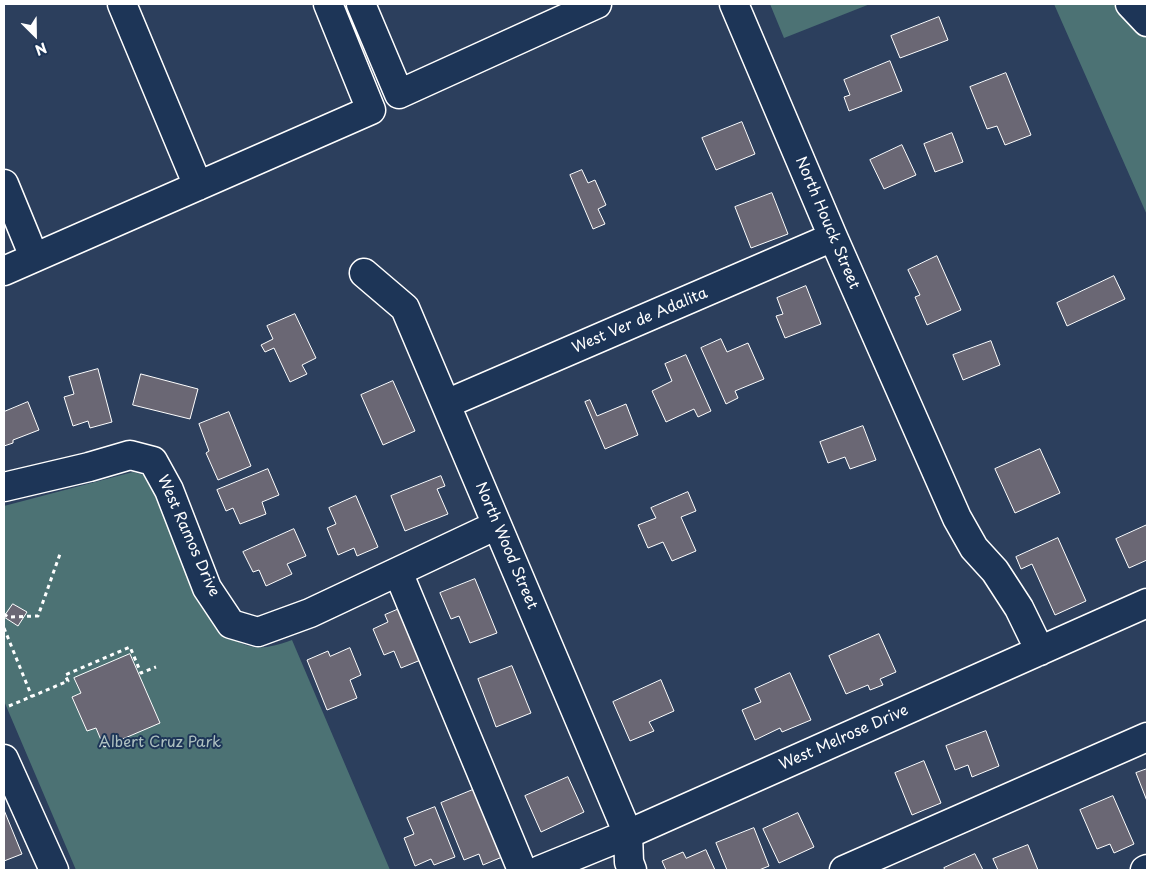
<!DOCTYPE html>
<style>
body{margin:0}
#map{position:relative;width:1151px;height:874px;overflow:hidden;background:#2c3f5d;font-family:"Playpen Sans",sans-serif}
canvas{display:block}
.frame{position:absolute;inset:0;border:5px solid #fff;pointer-events:none}
.north{position:absolute;left:10px;top:10px;width:50px;height:50px;-webkit-text-stroke:4px #1d3557;paint-order:stroke;rotate:157deg;font-size:14px;font-weight:700;line-height:20px;text-align:center;color:#fff}
.north::after{content:'';display:block;margin:auto;width:18px;height:22px;background:#fff;clip-path:polygon(50% 0,100% 100%,50% 72%,0 100%)}
</style>
<div id="map">
<canvas width="1151" height="874"></canvas>
<div class="frame"></div>
<div class="north">N</div>
</div>
<script>
const g = document.querySelector('canvas').getContext('2d');
g.lineJoin = 'round';
function paint(path, color) {
  g.fillStyle = color;
  g.fill(path, 'evenodd');
}
function strokePath(path, color, width, dash) {
  g.strokeStyle = color;
  g.lineWidth = width;
  g.lineCap = dash ? 'butt' : 'round';
  g.setLineDash(dash || []);
  g.stroke(path);
}
function drawText(font, color, halo, rows, align = 'center') {
  g.font = font + ' "Playpen Sans",sans-serif';
  g.lineWidth = 4;
  g.setLineDash([]);
  g.textBaseline = 'middle';
  g.strokeStyle = halo;
  g.fillStyle = color;
  for (const [text, x, y, turn = 0] of rows) {
    g.save();
    g.translate(x, y);
    g.rotate((+turn || 0) * Math.PI / 180);
    g.textAlign = isNaN(turn) ? turn : align;
    if (halo) g.strokeText(text, 0, 0);
    g.fillText(text, 0, 0);
    g.restore();
  }
}
const green = new Path2D(`
 M770,4H870L784,38Z
 M1054,4H1146L1147,215Z
 M133,472L144,475L153,483L220,630C247,650 259,652 292,640L390,870H76L4,701V506Z`);
const building = new Path2D(`
 M939,17L948,40L900,58L891,36Z
 M890,61L902,91L849,111L844,97L850,95L844,80Z
 M1006,73L1031,135L1005,145L997,126L987,129L970,87Z
 M742,122L755,154L716,170L702,138Z
 M952,133L963,162L935,172L924,144Z
 M902,145L916,175L884,189L870,160Z
 M582,170L588,183L595,180L606,205L598,209L605,224L593,229L570,175Z
 M772,193L788,234L751,248L735,207Z
 M937,256L961,310L927,325L915,297L920,295L908,270Z
 M1114,276L1125,299L1067,326L1057,303Z
 M806,286L821,324L785,338L776,316L783,314L777,298Z
 M295,314L316,358L302,365L307,374L290,382L274,348L265,352L261,345L273,339L267,326Z
 M721,339L727,352L748,343L764,379L735,391L738,398L726,404L701,348Z
 M991,341L1000,365L963,380L953,355Z
 M686,355L711,411L698,417L694,409L666,422L652,391L672,381L665,364Z
 M98,369L112,422L90,428L88,421L73,426L64,397L74,394L69,377Z
 M141,374L198,389L190,419L133,405Z
 M393,381L415,431L383,445L361,395Z
 M590,400L597,416L626,404L638,435L605,449L585,402Z
 M28,402L39,430L13,440V443L4,446V412Z
 M229,412L251,466L218,480L206,453L209,451L199,424Z
 M863,426L876,460L850,469L845,457L828,463L820,442Z
 M1040,449L1060,493L1015,513L995,469Z
 M268,469L279,495L262,502L266,514L240,524L233,508L226,511L217,490Z
 M441,476L445,486L437,489L448,514L405,531L391,496Z
 M688,492L696,511L681,517L696,551L672,561L663,542L648,548L638,525L656,518L651,508Z
 M356,496L378,547L357,556L354,548L338,555L327,528L336,524L329,508Z
 M1147,525V560L1129,568L1116,539Z
 M294,529L306,556L287,564L292,574L266,586L259,570L253,572L243,552Z
 M1058,538L1086,601L1055,615L1032,564L1021,569L1016,557Z
 M475,579L497,633L470,643L459,616L451,619L440,593Z
 M13,604L27,612L18,626L4,617Z
 M406,606L428,657L401,668L394,651L384,655L373,629L388,622L385,615Z
 M879,634L896,672L880,679L883,685L870,690L868,685L846,694L829,656Z
 M350,648L361,675L350,680L357,698L327,710L307,660L328,651L330,656Z
 M130,654L160,723L104,747L96,728L87,731L72,697L81,693L74,678Z
 M512,666L531,713L496,727L478,679Z
 M790,673L811,720L782,732L780,728L755,740L742,710L761,702L755,689Z
 M661,680L674,711L649,722L654,731L630,741L613,702Z
 M986,731L999,766L972,777L968,765L955,770L946,746Z
 M924,761L941,803L912,815L895,773Z
 M1147,769V801L1136,773Z
 M568,777L584,812L541,832L525,796Z
 M480,787L507,855L483,865L479,854L464,860L441,803Z
 M1113,796L1134,844L1114,853L1110,844L1097,849L1080,810Z
 M435,807L455,857L434,865L431,859L415,866L404,838L414,834L407,818Z
 M4,810L22,854L4,861Z
 M798,813L814,847L779,863L763,829Z
 M754,828L769,866L759,870H727L716,843Z
 M1028,845L1038,870H998L993,859Z
 M706,850L715,870H666L662,861L683,852L686,858Z
 M975,854L983,870H945L944,868Z`);
const path = new Path2D(`
 M4,614L8,617L38,616L60,554
 M4,628L32,697
 M9,706L68,681L65,675L130,647L141,673L156,667`);
const minor = new Path2D(`
 M122,4L198,186
 M361,4L399,94L597,4
 M734,4L833,237L957,518L974,548L995,571L1019,608L1040,651
 M1130,4L1147,22
 M4,184L34,257
 M4,271L371,110L328,4
 M364,273L405,308L628,834L629,862L632,870
 M446,404L833,237
 M4,487L89,467L130,455L153,461L169,490L207,588L231,624L258,632L310,613L497,525
 M398,572L522,870
 M4,759L54,870
 M540,870L628,834L1147,603
 M844,870L1147,737
 M1145,870L1147,869`);
const streetNames = [
 ["North Houck Street",827,223,67],
 ["West Ver de Adalita",640,321,-23],
 ["West Ramos Drive",188,536,66],
 ["North Wood Street",506,546,67],
 ["West Melrose Drive",844,738,-24]
];
const parkNames = [
 ["Albert Cruz Park",160,743]
];
paint(green, '#4c7274');
paint(building, '#6a6774');
strokePath(building, '#fff', 1);
strokePath(minor, '#fff', 31);
strokePath(path, '#fff', 3, [4, 4]);
strokePath(minor, '#1d3557', 28);
drawText('15px', '#fff', '#1d3557', streetNames);
drawText('15px', '#aec0c0', '#1d3557', parkNames);
</script>
